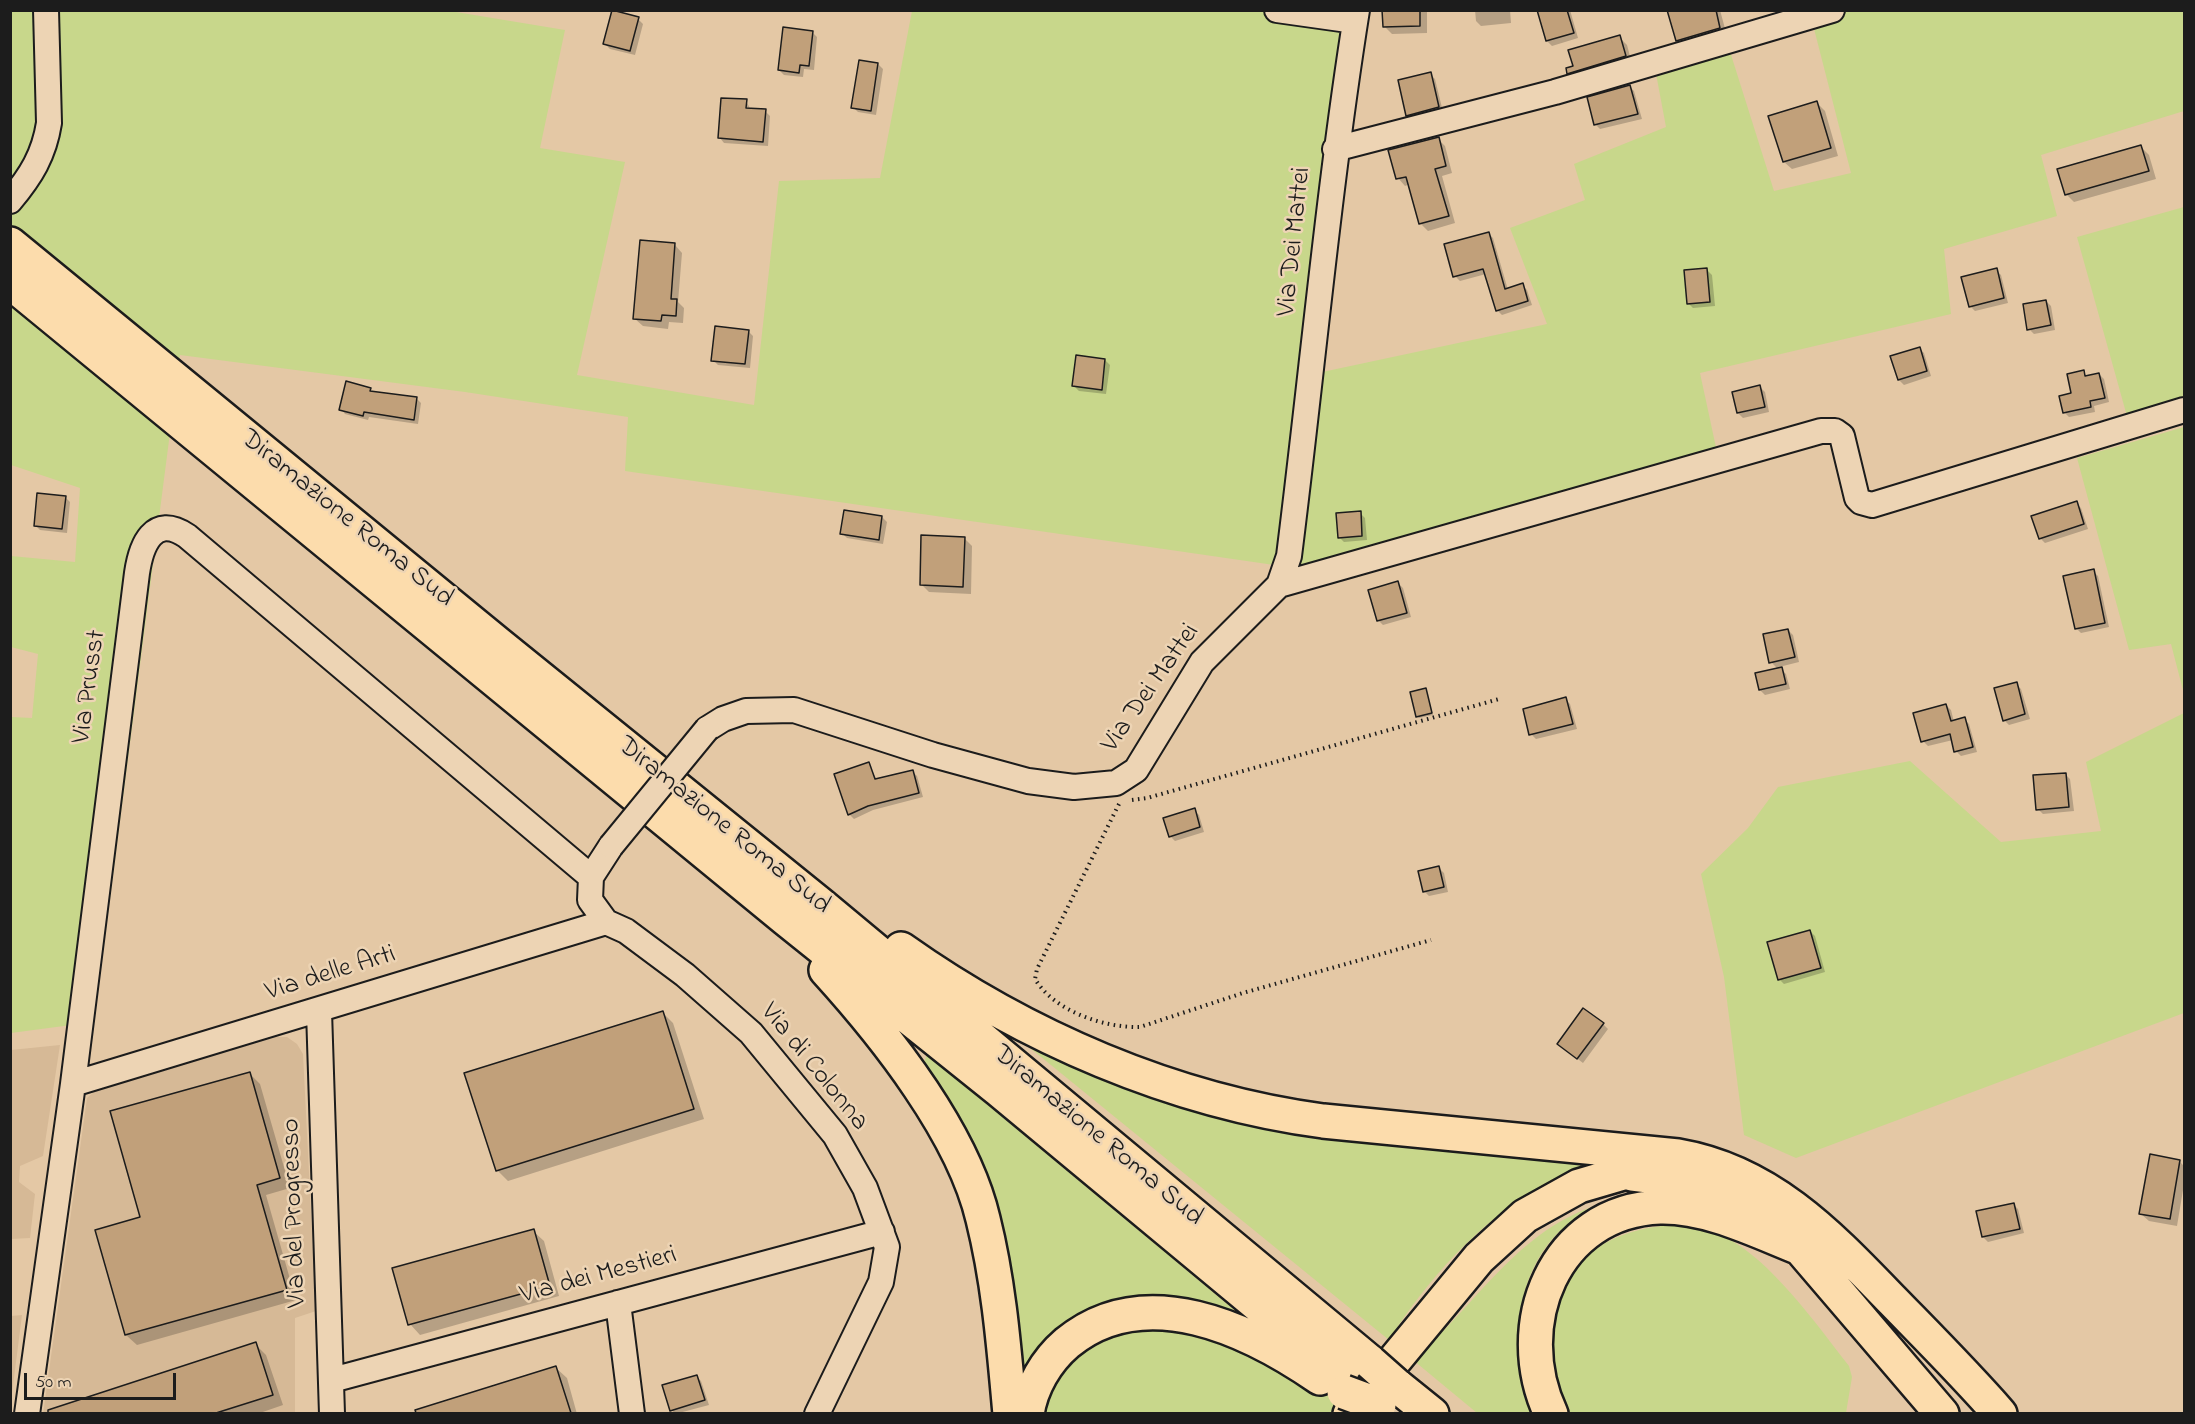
<!DOCTYPE html>
<style>
body{margin:0}
#map{position:relative;width:2195px;height:1424px;overflow:hidden;background:#e4c8a5;font-family:"Indie Flower",sans-serif}
canvas{display:block}
.frame{position:absolute;inset:0;border:12px solid #1c1c1c;pointer-events:none}
.scale{position:absolute;left:24px;top:1373px;width:152px;height:27px;box-sizing:border-box;border:3px solid #1c1c1c;border-top:0;padding-left:8px;font-size:18px;line-height:21px;white-space:nowrap;color:#1c1c1c;-webkit-text-stroke:4px #edd4b4;paint-order:stroke}
</style>
<div id="map">
<canvas width="2195" height="1424"></canvas>
<div class="frame"></div>
<div class="scale">50 m</div>
</div>
<script>
const g = document.querySelector('canvas').getContext('2d');
g.lineJoin = 'round';
function paint(path, color) {
  g.fillStyle = color;
  g.fill(path, 'evenodd');
}
function strokePath(path, color, width, dash) {
  g.strokeStyle = color;
  g.lineWidth = width;
  g.lineCap = dash ? 'butt' : 'round';
  g.setLineDash(dash || []);
  g.stroke(path);
}
function drawText(font, color, halo, rows, align = 'center') {
  g.font = font + ' "Indie Flower",sans-serif';
  g.lineWidth = 5;
  g.setLineDash([]);
  g.textBaseline = 'middle';
  g.strokeStyle = halo;
  g.fillStyle = color;
  for (const [text, x, y, turn = 0] of rows) {
    g.save();
    g.translate(x, y);
    g.rotate((+turn || 0) * Math.PI / 180);
    g.textAlign = isNaN(turn) ? turn : align;
    if (halo) g.strokeText(text, 0, 0);
    g.fillText(text, 0, 0);
    g.restore();
  }
}
const built = new Path2D(`
 M276,1037H287L297,1044L303,1054L316,1311L295,1318V1413L43,1414L87,1098L97,1089Z
 M60,1045L43,1156L20,1166L19,1182L35,1194L30,1238L11,1239V1050Z
 M22,1315L11,1401V1316Z`);
const green = new Path2D(`
 M444,10L565,30L540,148L625,162L577,375L754,405L779,181L880,178L912,11H1357L1313,374L1547,324L1510,228L1585,200L1574,164L1666,127L1654,63L1727,42L1774,191L1851,173L1811,17L1832,10L2184,11V111L2041,155L2057,216L1944,249L1951,314L1700,373L1720,466L1296,579L1288,567L625,471L628,417L465,392L180,355L94,1022L11,1033V717L32,718L38,654L11,647V556L75,562L80,488L11,465V11Z
 M2184,207V411L2130,427L2077,237Z
 M2184,427V694L2171,644L2129,650L2077,458Z
 M2184,713V1013L1796,1158L1744,1135L1724,977L1701,874L1748,828L1778,787L1910,761L2001,842L2101,831L2086,762Z
 M1003,1026L1106,1070L1608,1159C1585,1168 1561,1175 1540,1187C1479,1222 1426,1281 1389,1340Z
 M927,1055L930,1057L1244,1318L1172,1300L1030,1370L1021,1368C1008,1249 997,1161 924,1062Z
 M1601,1204C1590,1212 1577,1218 1566,1226C1528,1255 1510,1320 1522,1366C1527,1382 1534,1398 1540,1413H1477L1413,1360C1476,1306 1517,1229 1601,1204Z
 M1676,1225C1693,1227 1709,1229 1725,1237C1770,1259 1818,1326 1849,1366L1852,1377L1846,1413L1569,1414C1560,1397 1556,1379 1553,1361C1541,1277 1595,1228 1676,1225Z
 M1192,1322L1331,1393L1340,1403L1329,1414H1038L1060,1367L1106,1329Z`);
const shadow = new Path2D(`
 M1384,10H1427V33L1392,34L1384,26Z
 M1475,10H1510L1511,23L1481,26L1476,21Z
 M1539,10H1570L1578,38L1552,46L1547,41Z
 M1669,10H1720L1727,36L1685,48L1677,41Z
 M638,19L643,24L635,55L610,49L605,44Z
 M812,32L817,37L814,70L804,69L803,77L784,75L779,70Z
 M1619,37L1627,45L1632,64L1576,81L1569,73Z
 M878,64L883,69L876,115L858,112L853,107Z
 M1430,74L1435,79L1443,112L1413,120L1408,115Z
 M1629,86L1634,91L1642,119L1600,129L1596,125Z
 M746,101L751,110L765,111L770,116L768,146L724,143L720,138Z
 M1817,103L1825,111L1838,156L1792,169L1784,162Z
 M1438,139L1445,146L1452,173L1442,176L1455,223L1428,231L1421,224L1410,184L1405,186L1398,178Z
 M2141,147L2149,155L2156,179L2074,202L2066,194Z
 M1488,233L1493,238L1508,290L1522,285L1527,290L1532,305L1502,315L1497,310L1486,274L1460,281L1455,276Z
 M675,245L682,253L678,302L684,308L683,323L669,322L668,329L643,326L635,319Z
 M1707,270L1712,275L1715,306L1693,308L1688,303Z
 M1996,270L2001,275L2008,303L1975,311L1970,306Z
 M2046,301L2051,306L2055,330L2034,334L2029,329Z
 M748,331L753,336L750,368L718,365L713,360Z
 M1919,348L1924,353L1931,376L1904,385L1899,380L1892,357Z
 M1105,360L1110,365L1106,394L1079,391L1074,386Z
 M2083,372L2088,377L2099,374L2104,379L2109,402L2094,406L2095,412L2069,417L2064,412Z
 M1760,387L1765,392L1769,412L1743,418L1738,413Z
 M370,389L373,393L416,398L421,403L418,424L369,417L368,420L345,414L341,409Z
 M65,497L70,502L67,533L40,530L35,525Z
 M2076,503L2081,508L2088,529L2045,543L2040,538Z
 M1360,513L1365,518L1367,540L1344,542L1339,537Z
 M882,517L887,522L883,544L847,538L842,533Z
 M964,538L972,546L971,594L929,592L921,584Z
 M2093,571L2098,576L2109,627L2081,633L2076,628Z
 M1398,583L1403,588L1411,617L1383,625L1378,620Z
 M1788,630L1793,635L1799,662L1779,667L1786,674L1790,689L1765,695L1760,690L1778,669L1771,662Z
 M2016,684L2021,689L2030,719L2009,725L2004,720Z
 M1426,690L1433,715L1419,718L1417,716Z
 M1565,699L1570,704L1577,729L1536,739L1531,734Z
 M1946,705L1951,710L1954,722L1964,719L1969,724L1977,752L1961,756L1956,751L1953,740L1928,746L1923,741Z
 M868,763L877,780L912,771L917,776L923,797L873,810L854,819L849,814Z
 M2065,774L2070,779L2074,811L2043,814L2038,809Z
 M1194,810L1199,815L1204,832L1175,841L1170,836Z
 M1439,868L1444,873L1448,892L1429,896L1424,891Z
 M1810,931L1815,936L1825,972L1784,984L1779,979Z
 M662,1012L673,1023L704,1119L508,1181L497,1170Z
 M1603,1024L1608,1029L1583,1063L1558,1044Z
 M249,1073L260,1084L290,1188L266,1195L296,1300L137,1345L126,1335L142,1218Z
 M2179,1161L2184,1166V1184L2177,1226L2149,1221L2141,1214Z
 M2013,1204L2018,1209L2024,1233L1988,1242L1983,1237Z
 M533,1231L544,1241L559,1296L420,1335L410,1324Z
 M255,1344L266,1355L283,1405L257,1414H80L76,1403Z
 M556,1368L567,1378L577,1414H408Z
 M696,1376L701,1381L709,1405L675,1414L672,1410Z`);
const building = new Path2D(`
 M612,10L639,17L630,51L603,44Z
 M1382,10H1420V26L1383,27Z
 M1537,10H1567L1574,33L1546,41Z
 M1667,10H1716L1720,28L1676,41Z
 M783,27L813,31L809,66L800,65L799,73L778,70Z
 M1620,35L1626,56L1567,74L1566,68L1573,66L1568,50Z
 M859,60L878,63L871,111L851,108Z
 M1431,72L1439,107L1406,116L1398,80Z
 M1630,85L1638,114L1594,125L1587,97Z
 M721,98L747,99L746,108L766,109L763,142L718,138Z
 M1817,101L1831,148L1783,162L1768,116Z
 M1439,137L1446,166L1435,169L1449,216L1419,224L1406,177L1396,179L1388,150Z
 M2141,145L2149,171L2065,195L2057,169Z
 M1489,232L1505,289L1523,283L1528,301L1496,311L1483,269L1453,277L1444,244Z
 M640,240L675,243L671,299H677L676,316L662,315L661,321L633,319Z
 M1707,268L1710,302L1687,304L1684,270Z
 M1997,268L2004,298L1969,307L1961,277Z
 M2046,300L2051,325L2027,330L2023,304Z
 M715,326L749,330L745,364L711,361Z
 M1920,347L1927,371L1898,380L1890,356Z
 M1076,355L1105,359L1102,390L1072,386Z
 M2084,370L2085,376L2099,373L2105,398L2090,401L2091,407L2063,413L2059,396L2071,393L2067,374Z
 M346,381L371,388L370,391L417,397L414,420L364,412L363,416L339,410Z
 M1760,385L1765,407L1737,413L1732,392Z
 M37,493L66,496L62,529L34,526Z
 M2077,501L2084,524L2039,539L2031,516Z
 M844,510L882,516L879,540L840,534Z
 M1361,511L1362,536L1338,538L1336,513Z
 M921,535L965,537L963,587L920,585Z
 M2094,569L2105,623L2075,629L2063,576Z
 M1398,581L1407,613L1377,621L1368,590Z
 M1788,629L1795,657L1769,663L1763,634Z
 M1782,667L1786,684L1759,690L1755,673Z
 M2017,682L2025,714L2003,721L1994,688Z
 M1426,688L1432,713L1416,717L1410,692Z
 M1566,697L1573,724L1529,735L1523,709Z
 M1946,704L1951,721L1965,717L1973,747L1954,752L1950,734L1921,742L1913,713Z
 M869,762L875,779L913,770L919,793L868,806L848,815L834,774Z
 M2066,773L2069,807L2036,810L2033,775Z
 M1195,808L1200,827L1169,837L1163,818Z
 M1439,866L1444,887L1423,892L1418,871Z
 M1810,930L1821,968L1778,980L1767,942Z
 M1583,1008L1604,1023L1577,1059L1557,1044Z
 M663,1011L694,1109L496,1171L464,1073Z
 M250,1072L280,1178L257,1185L287,1290L125,1335L95,1230L140,1217L110,1111Z
 M2150,1154L2180,1160L2170,1219L2139,1214Z
 M2014,1203L2020,1229L1982,1237L1976,1211Z
 M534,1229L550,1286L408,1325L392,1268Z
 M256,1342L273,1395L216,1413H48V1410Z
 M556,1366L571,1413H416L415,1410Z
 M697,1375L705,1400L670,1411L662,1385Z`);
const path = new Path2D(`
 M1132,800L1147,798L1499,699
 M1119,804L1037,969L1035,979C1054,1011 1104,1028 1140,1027L1243,993L1431,940`);
const minor = new Path2D(`
 M1277,10L1355,21
 M1335,149L1555,92L1832,10
 M10,201C31,176 44,155 49,123L46,10
 M1279,585L1821,431H1835L1842,436L1857,498L1861,502L1872,505L2184,410
 M707,729L723,719L746,711L794,710L933,755L1028,781L1074,787L1116,783L1136,770L1202,662L1279,585L1289,556C1312,374 1328,192 1357,10
 M611,846L591,877L590,900L606,922L626,931L685,975L751,1033L835,1135L865,1188L887,1247L881,1282L817,1414
 M319,1011L332,1414
 M73,1084L606,922
 M618,1303L632,1414
 M332,1380L882,1232
 M27,1414L73,1084L137,573C141,546 153,513 187,536L591,877`);
const highway = new Path2D(`
 M10,244L498,644L821,905L1370,1362
 M10,282L786,919L999,1090L1352,1383
 M901,949C1025,1037 1173,1101 1323,1121L1678,1156C1771,1172 1831,1237 1893,1301C1929,1338 1966,1375 2000,1414
 M826,970C885,1035 963,1133 983,1219C999,1283 1004,1348 1010,1414
 M1632,1174C1701,1181 1749,1200 1800,1248L1942,1414
 M1396,1385L1432,1414
 M1027,1414C1031,1387 1046,1361 1067,1343C1145,1279 1249,1329 1320,1378
 M1350,1414L1479,1258L1525,1216L1579,1186L1664,1161
 M1551,1414C1509,1325 1554,1211 1660,1207C1708,1206 1757,1231 1800,1248`);
const minorBridge = new Path2D(`
 M611,846L707,729`);
const highwayBridge = new Path2D(`
 M1370,1362L1396,1385
 M1344,1392L1379,1405`);
const streetNames = [
 ["Via Dei Mattei",1296,242,-84],
 ["Diramazione Roma Sud",346,520,39],
 ["Via Prusst",91,687,-82],
 ["Via Dei Mattei",1152,689,-55],
 ["Diramazione Roma Sud",723,827,39],
 ["Via delle Arti",331,975,-17],
 ["Via di Colonna",813,1068,51],
 ["Diramazione Roma Sud",1097,1137,40],
 ["Via del Progresso",296,1213,-92],
 ["Via dei Mestieri",599,1277,-15]
];
paint(built, '#d6b996');
paint(green, '#c8d78b');
paint(shadow, '#0003');
paint(building, '#c1a07a');
strokePath(building, '#1c1c1c', 1.5);
strokePath(minor, '#1c1c1c', 28);
strokePath(highway, '#1c1c1c', 38);
strokePath(path, '#1c1c1c', 4, [1.5, 4.5]);
strokePath(minor, '#edd4b4', 24);
strokePath(highway, '#fcdcac', 33);
strokePath(minorBridge, '#1c1c1c', 28, []);
strokePath(highwayBridge, '#1c1c1c', 38, []);
strokePath(minorBridge, '#edd4b4', 24);
strokePath(highwayBridge, '#fcdcac', 33);
drawText('27px', '#1c1c1c', '#edd4b4', streetNames);
</script>
